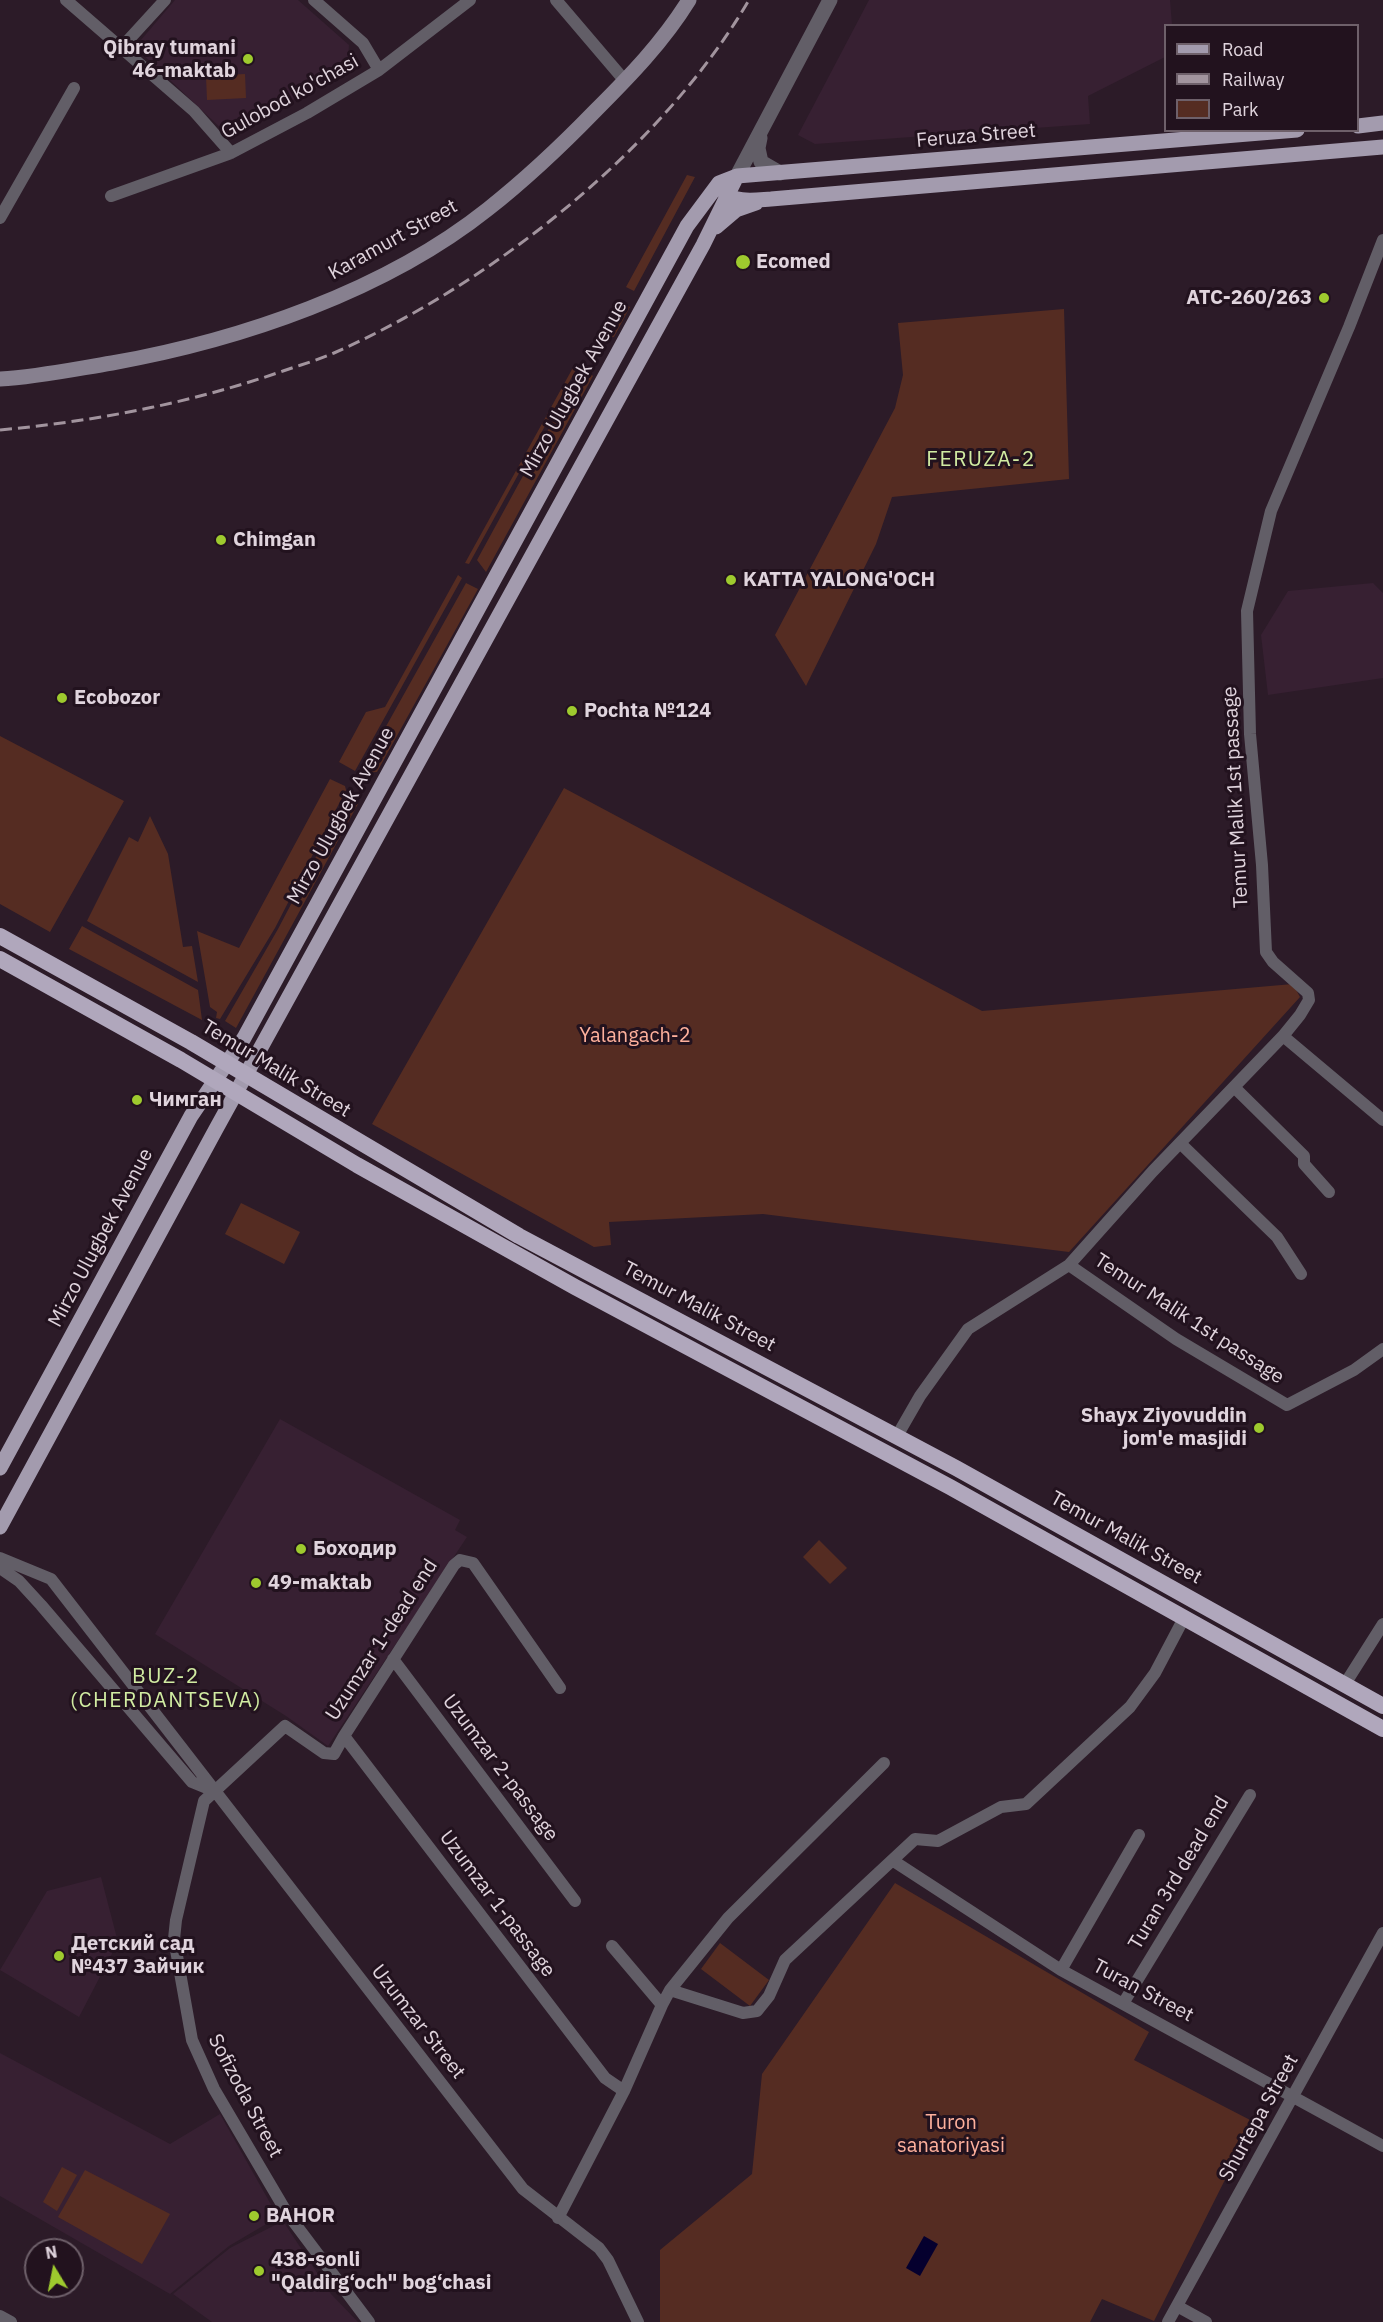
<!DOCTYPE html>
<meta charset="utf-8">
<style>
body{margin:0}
#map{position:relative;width:1383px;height:2322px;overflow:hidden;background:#2c1b28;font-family:"IBM Plex Sans",sans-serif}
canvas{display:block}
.legend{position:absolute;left:1164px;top:24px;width:195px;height:108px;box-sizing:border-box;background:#22121e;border:2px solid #6e606a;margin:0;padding:8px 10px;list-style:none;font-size:18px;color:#e0d4dd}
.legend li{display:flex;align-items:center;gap:12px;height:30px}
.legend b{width:30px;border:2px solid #6e606a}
.north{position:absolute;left:24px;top:2238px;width:60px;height:60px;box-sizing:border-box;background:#22121e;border:2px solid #6e606a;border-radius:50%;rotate:350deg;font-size:16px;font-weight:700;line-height:24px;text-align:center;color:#e0d4dd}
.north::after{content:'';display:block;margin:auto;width:21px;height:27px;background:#9eca2e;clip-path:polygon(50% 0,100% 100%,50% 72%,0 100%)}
</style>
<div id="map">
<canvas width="1383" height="2322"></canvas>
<ul class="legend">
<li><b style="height:8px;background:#a39bae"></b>Road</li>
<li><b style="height:8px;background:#a2949e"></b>Railway</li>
<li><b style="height:16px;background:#552c22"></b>Park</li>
</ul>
<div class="north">N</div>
</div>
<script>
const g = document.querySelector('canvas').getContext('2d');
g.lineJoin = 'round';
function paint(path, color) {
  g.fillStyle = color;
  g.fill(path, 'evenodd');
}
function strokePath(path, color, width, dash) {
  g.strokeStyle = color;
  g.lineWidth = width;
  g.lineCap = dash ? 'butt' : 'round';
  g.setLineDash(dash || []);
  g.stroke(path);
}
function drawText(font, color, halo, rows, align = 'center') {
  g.font = font + ' "IBM Plex Sans",sans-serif';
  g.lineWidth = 6;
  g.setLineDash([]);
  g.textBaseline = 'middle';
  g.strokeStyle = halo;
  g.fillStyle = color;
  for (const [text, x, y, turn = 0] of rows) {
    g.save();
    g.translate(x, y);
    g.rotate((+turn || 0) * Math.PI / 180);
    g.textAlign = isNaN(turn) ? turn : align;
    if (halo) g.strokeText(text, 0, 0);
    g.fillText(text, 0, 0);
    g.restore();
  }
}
const built = new Path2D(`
 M175,0H298L349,45L347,72L227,134L135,47Z
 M869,0H1170L1172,25L1166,26L1165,57L1088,96L1090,124L815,144L798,135Z
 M1373,583L1383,593V678L1268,695L1261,635L1288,591Z
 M280,1419L460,1520L455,1530L467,1537L328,1746L286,1716L155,1634Z
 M101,1877L118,1942L79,2017L0,1970L47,1891Z
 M0,2053L170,2144L220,2114L278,2217L229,2246L170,2294L0,2196Z
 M283,2221L331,2294L358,2322H212L173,2294L230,2248Z`);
const green = new Path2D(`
 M245,74L246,98L207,100L206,76Z
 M687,175L695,177L634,291L626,287Z
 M619,301L630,307L614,337L598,339Z
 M1064,309L1069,479L892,497L876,544L806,686L775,635L895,408L903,375L898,323Z
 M575,364L578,366L469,564L465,563Z
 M583,366L593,376L486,572L477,560Z
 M458,575L462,578L355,771L339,762L366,712L385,707Z
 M466,583L478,589L377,772L360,773Z
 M0,736L124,801L50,932L0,904Z
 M330,779L345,786L346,790L275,928L220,1019L216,1018L217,1012L210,1007L197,931L239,948Z
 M564,788L982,1011L1293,984L1300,997L1069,1252L763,1214L609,1222L611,1245L594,1247L372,1124Z
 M351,790L358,804L236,1028L225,1021L278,929Z
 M150,816L168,854L183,947L192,946L198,982L87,921L129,837L138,842Z
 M82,926L198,990L202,1020L69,949Z
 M241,1203L300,1232L284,1264L225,1234Z
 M819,1540L847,1568L830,1584L803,1557Z
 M895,1883L1149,2032L1134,2060L1254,2122L1154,2321L1102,2299L1090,2322H660V2250L752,2174L762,2074Z
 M720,1943L769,1980L750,2006L701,1969Z
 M62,2167L77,2175L57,2211L43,2202Z
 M85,2170L170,2214L142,2264L58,2217Z`);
const water = new Path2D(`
 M924,2236L938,2244L920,2276L906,2268Z`);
const minor = new Path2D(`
 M66,0L194,111L231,153
 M314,0L363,43L379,70
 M556,0L625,81
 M122,47L165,0
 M111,196L231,153L307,113L379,70L470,0
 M0,218L74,88
 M1283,1036L1383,1120
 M1235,1088L1304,1156V1164L1329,1192
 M1180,1143L1277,1237L1301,1274
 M1069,1265L1176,1339L1287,1405L1354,1370L1383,1349
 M897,1436L920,1396L968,1329L1069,1265L1153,1171L1283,1036L1300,1015L1309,1000L1308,993L1273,962L1266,952L1262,865L1250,734L1247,611L1271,511L1349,327L1383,240
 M0,1558L51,1579L523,2189L599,2248L608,2260L638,2322
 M0,1568L19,1581L41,1605L192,1782L214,1791
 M393,1659L575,1901
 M1345,1684L1383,1624
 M344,1736L605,2078L624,2091
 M892,1860L1061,1970L1383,2146
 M1061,1970L1139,1835
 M670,1990L743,2013L757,2011L769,1996L785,1960L915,1839L938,1841L1001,1807L1026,1804L1130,1707L1155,1673L1184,1618
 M1124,2002L1250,1795
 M662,2005L670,1990L728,1918L884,1763
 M558,2218L624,2091L662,2005L612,1946
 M1177,2306L1206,2322
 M0,2316L11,2322
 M369,2322L287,2213L214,2089L192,2040L174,1939L176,1920L204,1801L285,1726L324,1753L334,1754L344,1736L454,1565L460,1560L473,1563L560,1688
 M1168,2322L1383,1933`);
const tertiary = new Path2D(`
 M760,138L758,148L761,162L780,173
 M737,176L830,0`);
const secondary = new Path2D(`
 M0,379C38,377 75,369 112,363C241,340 385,291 488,209C526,179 562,145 595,111C630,76 663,42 689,0`);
const primary = new Path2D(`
 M1358,126L1383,123
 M722,190C735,204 755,200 771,199L1383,147
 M716,227L736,210L756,203
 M0,1468L191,1116L244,1038L687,226L719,183L737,176L1297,130
 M0,1527L216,1129L703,245L737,176`);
const trunk = new Path2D(`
 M0,936L191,1042L519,1236L956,1468L1383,1706
 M0,959L181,1060L357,1165L575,1287L950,1487L1383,1729`);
const rail = new Path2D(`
 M0,430C97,421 191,403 283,371C300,365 318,360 334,353C492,283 661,150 749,0`);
const markers = [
 [248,59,6,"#9eca2e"],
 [743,262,8,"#9eca2e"],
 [1324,298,6,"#9eca2e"],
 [221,540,6,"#9eca2e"],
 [731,580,6,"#9eca2e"],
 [62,698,6,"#9eca2e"],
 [572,711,6,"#9eca2e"],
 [137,1100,6,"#9eca2e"],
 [1259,1428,6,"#9eca2e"],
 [301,1549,6,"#9eca2e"],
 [256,1583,6,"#9eca2e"],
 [59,1956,6,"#9eca2e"],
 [254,2216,6,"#9eca2e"],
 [259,2271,6,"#9eca2e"]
];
const poiNames = [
 ["Qibray tumani",236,48,"right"],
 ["46-maktab",236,71,"right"],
 ["Ecomed",756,262],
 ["АТС-260/263",1312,298,"right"],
 ["Chimgan",233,540],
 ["KATTA YALONG'OCH",743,580],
 ["Ecobozor",74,698],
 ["Pochta №124",584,711],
 ["Чимган",149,1100],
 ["Shayx Ziyovuddin",1247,1416,"right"],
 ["jom'e masjidi",1247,1439,"right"],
 ["Боходир",313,1549],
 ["49-maktab",268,1583],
 ["Детский сад",71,1944],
 ["№437 Зайчик",71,1967],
 ["BAHOR",266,2216],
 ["438-sonli",271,2260],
 ["\"Qaldirg‘och\" bog‘chasi",271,2283]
];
const streetNames = [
 ["Gulobod ko'chasi",290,97,-29],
 ["Feruza Street",976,136,-5],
 ["Karamurt Street",393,240,-29],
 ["Mirzo Ulugbek Avenue",574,389,-61],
 ["Temur Malik 1st passage",1236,797,-93],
 ["Mirzo Ulugbek Avenue",341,816,-61],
 ["Temur Malik Street",276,1069,31],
 ["Mirzo Ulugbek Avenue",101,1238,-62],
 ["Temur Malik Street",699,1307,28],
 ["Temur Malik 1st passage",1189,1319,33],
 ["Temur Malik Street",1126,1538,29],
 ["Uzumzаr 1-dead end",382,1640,-57],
 ["Uzumzаr 2-passage",500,1768,53],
 ["Turan 3rd dead end",1179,1873,-59],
 ["Uzumzаr 1-passage",497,1904,53],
 ["Turan Street",1143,1991,28],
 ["Uzumzаr Street",418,2022,52],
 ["Sofizoda Street",245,2096,62],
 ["Shurtepa Street",1259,2118,-61]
];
const parkNames = [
 ["Yalangach-2",635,1036],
 ["Turon",951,2123],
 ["sanatoriyasi",951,2146]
];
const neighbourhoodNames = [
 ["FERUZA-2",981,460],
 ["BUZ-2",166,1677],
 ["(CHERDANTSEVA)",166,1701]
];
paint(built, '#372032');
paint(green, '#552c22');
paint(water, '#05002e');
strokePath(minor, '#625e67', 12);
strokePath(tertiary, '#625e67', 15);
strokePath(secondary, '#87808f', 15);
strokePath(primary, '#a39bae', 15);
strokePath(trunk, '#b0a7bc', 16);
strokePath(rail, '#a2949e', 3, [12, 6]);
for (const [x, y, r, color] of markers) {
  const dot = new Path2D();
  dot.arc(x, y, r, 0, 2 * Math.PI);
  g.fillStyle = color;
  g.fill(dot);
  strokePath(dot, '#22121e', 2);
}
drawText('bold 20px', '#e0d4dd', '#22121e', poiNames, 'left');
drawText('20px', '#e0d4dd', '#22121e', streetNames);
drawText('20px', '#feb09c', '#22121e', parkNames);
g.letterSpacing = '1.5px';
drawText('21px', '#d1eca2', '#22121e', neighbourhoodNames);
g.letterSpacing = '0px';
</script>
